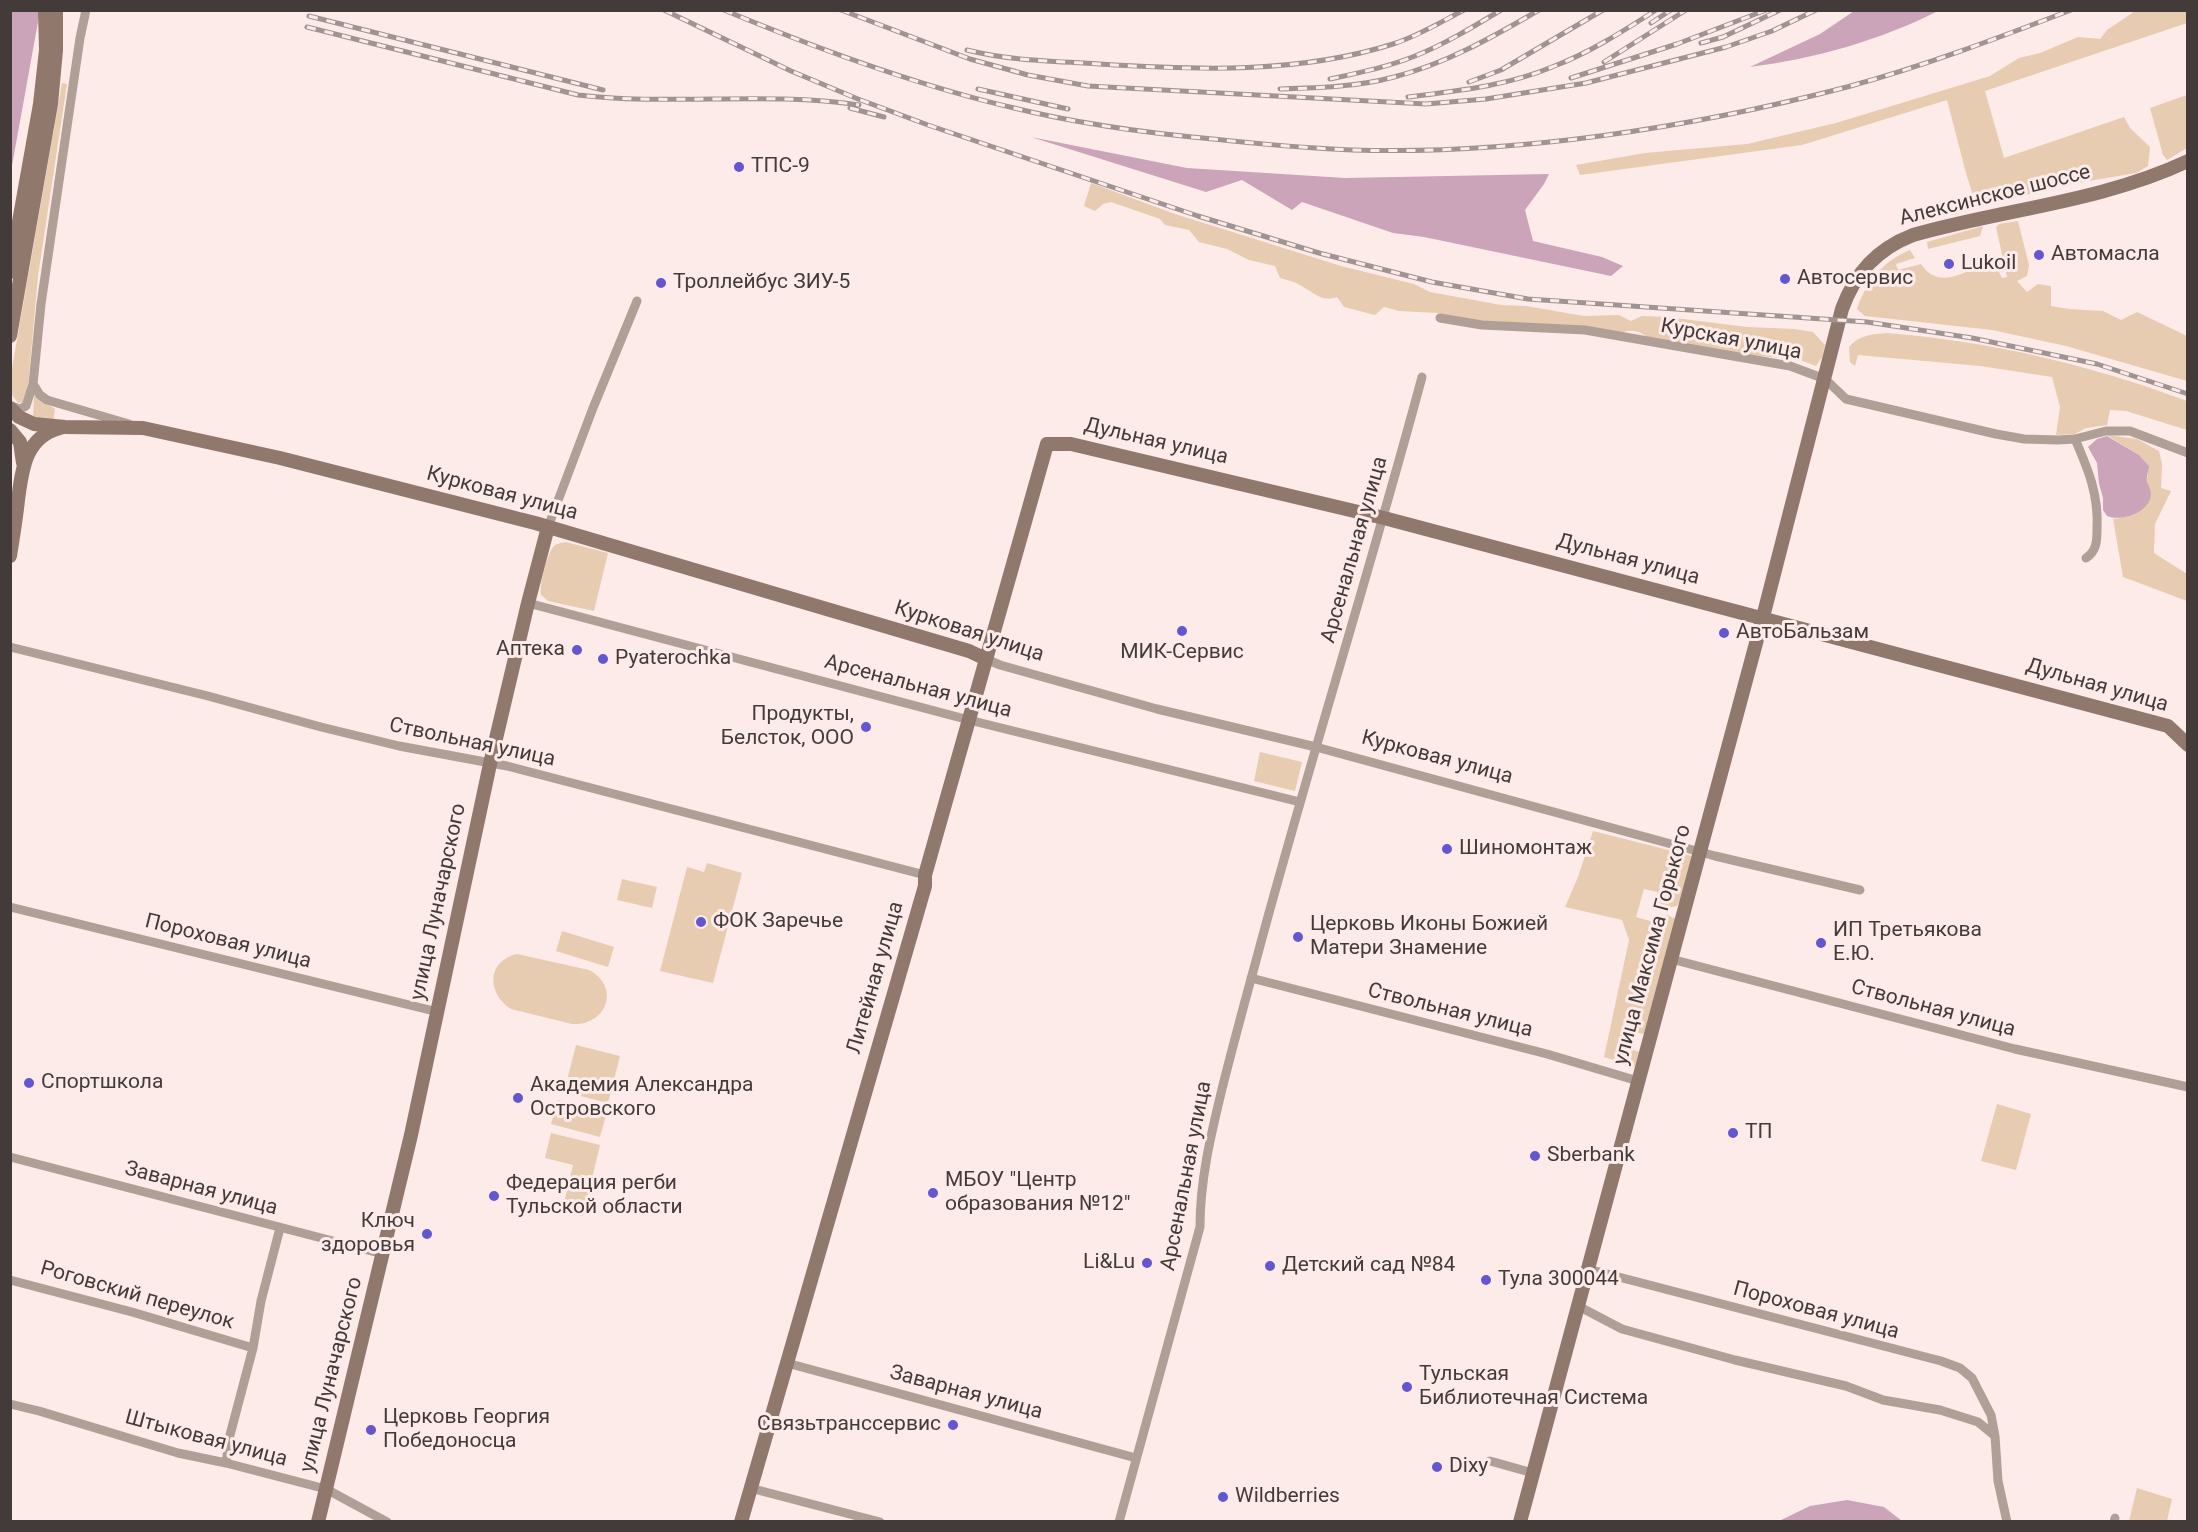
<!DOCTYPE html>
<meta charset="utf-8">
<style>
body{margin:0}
#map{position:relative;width:2198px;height:1532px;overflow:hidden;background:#fcebe9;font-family:Roboto,sans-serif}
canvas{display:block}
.frame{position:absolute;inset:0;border:12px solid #433b3a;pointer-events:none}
</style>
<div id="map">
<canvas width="2198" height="1532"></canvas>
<div class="frame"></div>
</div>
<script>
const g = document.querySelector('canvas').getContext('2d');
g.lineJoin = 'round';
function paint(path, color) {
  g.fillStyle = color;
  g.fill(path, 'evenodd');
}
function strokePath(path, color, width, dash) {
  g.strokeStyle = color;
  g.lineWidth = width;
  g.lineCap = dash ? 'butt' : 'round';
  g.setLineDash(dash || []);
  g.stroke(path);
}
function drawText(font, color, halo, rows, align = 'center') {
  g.font = font + ' Roboto,sans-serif';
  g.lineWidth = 6;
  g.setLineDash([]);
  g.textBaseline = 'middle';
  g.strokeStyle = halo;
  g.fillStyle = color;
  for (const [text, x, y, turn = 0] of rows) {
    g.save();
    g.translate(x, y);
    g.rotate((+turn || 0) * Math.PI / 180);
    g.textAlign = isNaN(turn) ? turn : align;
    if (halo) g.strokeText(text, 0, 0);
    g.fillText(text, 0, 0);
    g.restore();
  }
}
const green = new Path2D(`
 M2135,11H2187V23L1985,91L2004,158L2124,117L2130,128L2150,147L2148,166L2136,173L2060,186L1907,226L1976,205L1966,173L1947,100L1802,145L1580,175L1576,165L1645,153L1747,144L1836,123L1990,76L2019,58L2040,53L2078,37L2100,39L2107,30Z
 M62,83L67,84L38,276L27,398L24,402L18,403L12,395V368Z
 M2187,95V148L2167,160L2163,155L2150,108Z
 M1091,183L1175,214L1341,266L1414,284L1430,292L1501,305L1526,306L1584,316L1619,315L1631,321L1642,316L1667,317L1747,327L1795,329L1813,332L1825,345L1822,357L1816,366L1800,360L1741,354L1648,338C1638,329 1629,329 1617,334L1482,322L1437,313L1399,311L1384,307L1375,315L1344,307L1337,297C1321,303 1312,291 1298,284C1293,281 1286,280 1280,278L1275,266L1249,260L1227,249L1199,242L1189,230L1165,225L1160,219L1111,202L1103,204L1095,211L1084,206Z
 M2018,221L2029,265L2027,276L2017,281L2027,292L2038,284L2051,286V306L2069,309L2103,311L2121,320L2137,312L2187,336V381L2066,346L1992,330L1865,316L1857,309C1866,282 1883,261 1910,250L1915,258L1896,264L1898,270L1921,264C1948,304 1988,240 2002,278L2007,277L1996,227L1999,224Z
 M1983,226L1980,236L1928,249L1927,242Z
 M1887,333C1989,341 2091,365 2187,401V430L2126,411L2110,410L2107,425L2086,428L2075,434L2056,435L2060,407L2052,377L1980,366L1858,355L1855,366L1850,362L1849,347C1859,335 1872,334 1887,333Z
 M34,395L55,409L53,421L33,419Z
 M2107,435L2137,439L2159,451L2162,464L2161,488L2171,491L2155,524L2154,553L2187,574V601L2123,577L2113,519C2131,518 2142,511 2151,496L2147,480L2149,466L2139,455Z
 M566,542L608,553L594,611L548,601L541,595C539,587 547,555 553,547C556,543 562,543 566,542Z
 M1260,752L1302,762L1295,791L1254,781Z
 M1593,831L1692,856L1681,899L1677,906L1667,908L1660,904L1657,892L1644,889L1636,917L1657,923L1666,915L1677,919L1676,927L1671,935L1644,1034L1633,1032L1629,1048L1639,1052L1635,1067L1604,1057L1629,940L1622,920L1565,907L1578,877Z
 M707,863L742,873L713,983L660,971L687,867L704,872Z
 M622,879L657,887L652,908L617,900Z
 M562,931L614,947L608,967L556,951Z
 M517,954L589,970C621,987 607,1026 572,1024L511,1009C487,994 486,961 517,954Z
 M576,1045L620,1056L608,1103L564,1092Z
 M558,1100L607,1112L600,1137L551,1124Z
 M1997,1104L2031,1114L2016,1170L1981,1161Z
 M551,1133L600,1145L583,1216L562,1211L573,1165L545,1158Z
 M2137,1488L2172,1499L2167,1521H2129Z`);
const water = new Path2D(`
 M11,11H40L11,171Z
 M1854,11H1938C1881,40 1814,59 1750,67L1820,34Z
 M1031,137L1187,168L1345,178L1549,174L1544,184L1525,210L1533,241L1602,257L1623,266L1611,276L1424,237L1393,233L1302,202L1292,210L1242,180L1206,192Z
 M2107,436L2139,455L2149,466C2149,471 2146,476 2147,481C2148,485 2151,489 2151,495C2149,513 2121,522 2107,516L2103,510V498L2099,484L2097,463L2088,447L2097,439Z
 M1847,1500L1884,1507L1902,1521H1779L1810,1506Z`);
const street = new Path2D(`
 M1440,318L1482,325L1585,330L1790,366L1825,379L1846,399L1996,434L2024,439L2058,440L2075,439L2106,431H2130L2188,453
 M33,384L40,395L47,400L129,424
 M11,406L20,409L26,406L33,384L41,304L80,38L86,10
 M2075,439C2088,469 2099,495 2097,529C2097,540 2097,551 2086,558
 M548,527L593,408L637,301
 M528,603L969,720L1300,802
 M10,647L208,696L321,727L399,746L507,766L925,875
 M986,659L1000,665L1157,709L1316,747L1715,856L1860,890
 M10,907L438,1012
 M1671,959L2015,1049L2188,1087
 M1251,978L1547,1054L1638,1081
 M10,1157L383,1254
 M1588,1269L1941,1361L1960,1368L1972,1378L1991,1415L1995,1436L1998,1481L2007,1522
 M10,1280L132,1312L253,1348
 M1578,1306L1622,1329L1735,1360L1846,1386L1883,1400L1940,1410L1978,1422L1995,1436
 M787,1363L1136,1458
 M10,1404L39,1411L178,1453L226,1463L326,1489L387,1522
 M1490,1461L1533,1473
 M226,1463L230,1435L253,1348L261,1301L280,1228
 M750,1488L880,1522
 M1119,1522L1200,1227C1200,1179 1211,1135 1222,1089C1233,1045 1245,1001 1257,957C1309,763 1370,571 1422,377
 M2114,1522L2115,1518`);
const secondary = new Path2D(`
 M10,272L40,104L46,50L45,10
 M10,336L51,104L56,50V10
 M10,408L19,417L34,424L65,427L143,428L280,458L535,523L969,651L986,659
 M10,430L20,442L23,463
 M10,556C13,537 16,519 18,500C22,470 25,437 60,428
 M318,1522L411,1135L490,764L528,603L548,527
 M741,1522L925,886V875L1047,444H1071L1384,518L2168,726L2188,745
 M1520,1522L1763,617L1842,309C1855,273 1877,249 1913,235C2004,209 2101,202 2188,161`);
const rail = new Path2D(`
 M664,10L791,71L858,99L928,125L1198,216L1319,253L1432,282L1528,299L1867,322L1972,338L2097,364L2188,394
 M724,10C818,49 915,85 1014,108C1079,124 1147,133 1213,139C1259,144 1306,148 1352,150C1515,155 1690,128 1847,87C1924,66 1998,38 2071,10
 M841,10L970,59L1028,75L1088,86L1426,104L1486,99L1586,83L1726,47L1772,31L1816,10
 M309,16L603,90
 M1651,23L1671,10
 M307,27L578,95C671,106 766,91 859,105
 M1701,43L1723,37L1780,10
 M967,50C1010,61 1055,61 1099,64C1196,70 1299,74 1393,44C1418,36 1441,22 1464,10
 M1604,62L1686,10
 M1571,78L1677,44L1766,10
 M1330,79C1358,73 1388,67 1415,56C1445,44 1473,27 1501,10
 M1469,82L1501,70L1603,10
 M978,89L1068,109
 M1280,89C1318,88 1357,87 1394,77C1445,64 1493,37 1539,10
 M1408,97C1456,91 1507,86 1552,67C1589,53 1622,32 1656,10
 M850,108L884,117`);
const markers = [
 [739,167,6,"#6456cf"],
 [2039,255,6,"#6456cf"],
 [1949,264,6,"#6456cf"],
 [1785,279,6,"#6456cf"],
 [661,283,6,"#6456cf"],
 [1182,631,6,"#6456cf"],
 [1724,633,6,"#6456cf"],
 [577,650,6,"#6456cf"],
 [603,659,6,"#6456cf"],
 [866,727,6,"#6456cf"],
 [1447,849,6,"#6456cf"],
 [701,922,6,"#6456cf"],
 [1298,937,6,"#6456cf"],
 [1821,943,6,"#6456cf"],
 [29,1083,6,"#6456cf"],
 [518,1098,6,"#6456cf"],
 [1733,1133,6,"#6456cf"],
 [1535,1156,6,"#6456cf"],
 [933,1193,6,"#6456cf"],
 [494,1196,6,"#6456cf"],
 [427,1234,6,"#6456cf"],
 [1147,1263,6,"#6456cf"],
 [1270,1266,6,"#6456cf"],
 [1486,1280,6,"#6456cf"],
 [1407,1387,6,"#6456cf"],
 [953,1425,6,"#6456cf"],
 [371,1430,6,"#6456cf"],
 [1437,1467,6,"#6456cf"],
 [1223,1497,6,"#6456cf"]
];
const poiNames = [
 ["ТПС-9",751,167],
 ["Автомасла",2051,255],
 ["Lukoil",1961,264],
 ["Автосервис",1797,279],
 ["Троллейбус ЗИУ-5",673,283],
 ["АвтоБальзам",1736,633],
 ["Аптека",565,650,"right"],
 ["МИК-Сервис",1182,653,"center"],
 ["Pyaterochka",615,659],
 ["Продукты,",854,715,"right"],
 ["Белсток, ООО",854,739,"right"],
 ["Шиномонтаж",1459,849],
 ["ФОК Заречье",713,922],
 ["Церковь Иконы Божией",1310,925],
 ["Матери Знамение",1310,949],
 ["ИП Третьякова",1833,931],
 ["Е.Ю.",1833,955],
 ["Спортшкола",41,1083],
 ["Академия Александра",530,1086],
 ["Островского",530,1110],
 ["ТП",1745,1133],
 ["Sberbank",1547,1156],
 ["МБОУ \"Центр",945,1181],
 ["образования №12\"",945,1205],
 ["Федерация регби",506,1184],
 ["Тульской области",506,1208],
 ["Ключ",415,1222,"right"],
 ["здоровья",415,1246,"right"],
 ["Li&Lu",1135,1263,"right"],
 ["Детский сад №84",1282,1266],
 ["Тула 300044",1498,1280],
 ["Тульская",1419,1375],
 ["Библиотечная Система",1419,1399],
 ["Церковь Георгия",383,1418],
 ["Победоносца",383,1442],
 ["Связьтранссервис",941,1425,"right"],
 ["Dixy",1449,1467],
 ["Wildberries",1235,1497]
];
const streetNames = [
 ["Алексинское шоссе",1995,196,-14],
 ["Курская улица",1731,340,11],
 ["Дульная улица",1156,442,13],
 ["Курковая улица",502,494,15],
 ["Арсенальная улица",1355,550,-74],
 ["Дульная улица",1628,560,15],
 ["Курковая улица",969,632,18],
 ["Дульная улица",2097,686,16],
 ["Арсенальная улица",918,687,15],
 ["Ствольная улица",472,743,12],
 ["Курковая улица",1437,758,15],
 ["улица Луначарского",439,902,-78],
 ["Пороховая улица",228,942,14],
 ["улица Максима Горького",1653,945,-75],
 ["Литейная улица",876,978,-74],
 ["Ствольная улица",1933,1009,15],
 ["Ствольная улица",1450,1011,14],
 ["Арсенальная улица",1187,1176,-79],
 ["Заварная улица",201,1189,15],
 ["Роговский переулок",137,1296,16],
 ["Пороховая улица",1816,1311,15],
 ["улица Луначарского",332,1375,-76],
 ["Заварная улица",966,1393,15],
 ["Штыковая улица",206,1439,15]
];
paint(green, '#e7ccb1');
paint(water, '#cba4b9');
strokePath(street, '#b09f97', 9);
strokePath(secondary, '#91786c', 14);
strokePath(rail, '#a09492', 5);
strokePath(rail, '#fcebe9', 3, [9]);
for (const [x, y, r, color] of markers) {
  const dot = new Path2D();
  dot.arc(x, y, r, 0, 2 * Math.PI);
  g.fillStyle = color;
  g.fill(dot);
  strokePath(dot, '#fcebe9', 2);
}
drawText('21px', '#433b3a', '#fcebe9', poiNames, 'left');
drawText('21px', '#433b3a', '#fcebe9', streetNames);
</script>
